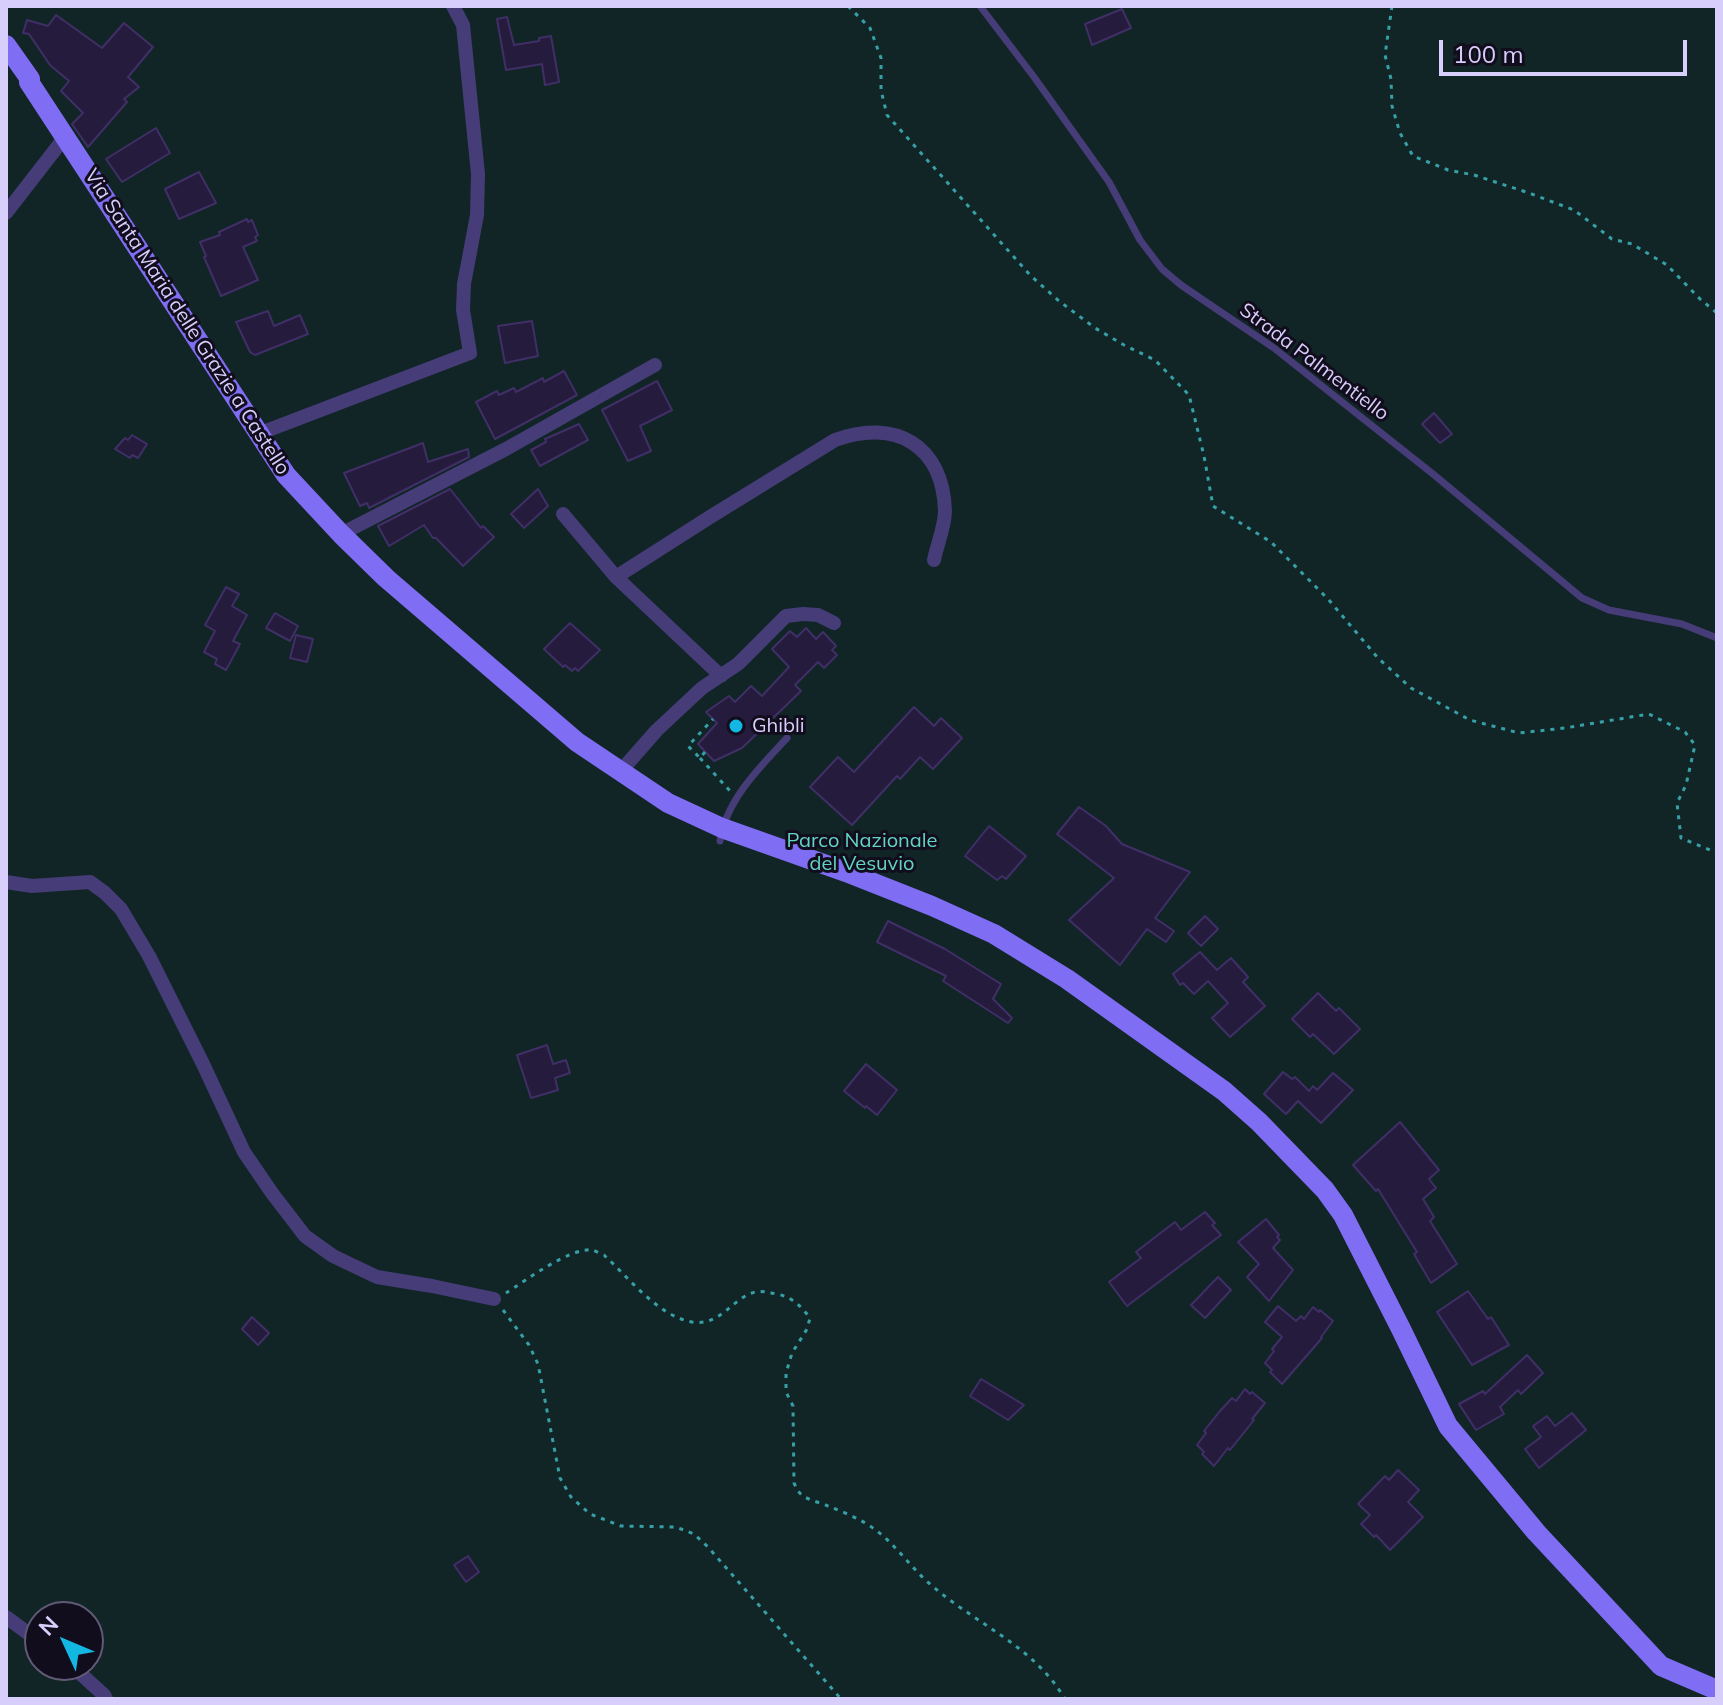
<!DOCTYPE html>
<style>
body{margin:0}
#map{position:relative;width:1723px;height:1705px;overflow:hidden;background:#120d1d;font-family:Mulish,sans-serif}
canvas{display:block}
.frame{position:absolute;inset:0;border:8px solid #d8cefb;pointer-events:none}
.north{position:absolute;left:24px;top:1601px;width:80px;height:80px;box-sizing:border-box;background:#120d1d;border:2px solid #615a76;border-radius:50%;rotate:314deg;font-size:22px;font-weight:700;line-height:32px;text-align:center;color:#d8cefb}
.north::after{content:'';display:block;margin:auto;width:28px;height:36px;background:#12b7e2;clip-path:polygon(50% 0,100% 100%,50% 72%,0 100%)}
.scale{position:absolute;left:1439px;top:40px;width:248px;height:36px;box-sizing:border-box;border:4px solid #d8cefb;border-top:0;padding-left:10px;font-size:24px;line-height:28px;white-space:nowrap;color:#d8cefb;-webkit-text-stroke:6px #120d1d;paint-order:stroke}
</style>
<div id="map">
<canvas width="1723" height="1705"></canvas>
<div class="frame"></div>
<div class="north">N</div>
<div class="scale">100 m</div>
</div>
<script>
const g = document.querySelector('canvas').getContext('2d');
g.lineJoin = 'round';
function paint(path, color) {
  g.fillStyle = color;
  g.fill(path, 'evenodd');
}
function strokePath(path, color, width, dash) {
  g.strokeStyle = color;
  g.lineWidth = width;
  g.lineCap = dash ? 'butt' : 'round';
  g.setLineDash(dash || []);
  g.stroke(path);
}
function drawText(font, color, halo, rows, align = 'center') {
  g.font = font + ' Mulish,sans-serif';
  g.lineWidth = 6;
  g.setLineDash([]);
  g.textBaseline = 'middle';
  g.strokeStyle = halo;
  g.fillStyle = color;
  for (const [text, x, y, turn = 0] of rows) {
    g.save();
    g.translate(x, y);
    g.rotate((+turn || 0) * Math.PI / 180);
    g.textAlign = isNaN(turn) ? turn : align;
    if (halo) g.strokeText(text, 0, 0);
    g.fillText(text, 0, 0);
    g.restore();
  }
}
const green = new Path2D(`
 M6,6H1717V1699H6ZM40,1617H88V1665H40Z`);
const building = new Path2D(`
 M1122,9L1131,28L1092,45L1085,24Z
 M56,15L102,48L124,23L153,47L128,77L139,87L124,99L127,102L88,147L72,124L83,113L61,91L69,81L50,65L29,34L23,33L27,20L48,26Z
 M507,17L514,45L539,41V38L551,36L559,82L545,85L542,64L506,70L497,19Z
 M156,128L170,153L122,182L106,159Z
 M199,172L216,203L179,219L165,189Z
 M247,219L248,222L252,220L258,235L255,237L257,241L243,247L258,280L221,296L204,257L206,256L200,242L220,235L219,232Z
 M268,311L274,326L300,315L308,334L255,355L250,352L236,322Z
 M532,321L538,356L505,363L498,326Z
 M564,371L577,395L495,439L476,402L497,391L499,395L514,388L516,392L543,378L544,382Z
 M657,381L672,410L640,426L651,451L628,461L602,410Z
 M1434,413L1452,434L1440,443L1422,424Z
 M579,424L588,440L540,466L531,450L546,442L545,439Z
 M132,435L147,444L138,458L132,455L130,458L115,449L125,438L128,440Z
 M423,443L428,462L468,449L469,457L369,508L367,503L360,506L344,473Z
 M450,489L481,528L483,526L494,537L463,566L436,538H433L424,525L389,546L378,526Z
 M538,489L548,506L524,528L511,514Z
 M226,587L239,594L232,606L247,615L233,641L240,644L226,670L215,664L217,659L204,652L215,631L205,625Z
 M275,613L298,626L290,641L266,628Z
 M570,623L600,650L578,671L575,668L572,671L565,665L563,667L544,649Z
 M806,628L816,639L823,632L836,646L832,650L837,655L824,668L818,662L795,685L801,691L742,748L714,761L698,744L717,723L706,712L729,696L735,702L751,686L762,696L789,667L772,649L790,631L797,637Z
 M296,635L313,639L307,662L290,658Z
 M914,707L934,726L941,718L962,738L933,769L920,757L900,779L897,776L852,825L810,787L838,757L854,772Z
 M1079,807L1106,826L1122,844L1190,872L1155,918L1174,931L1166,942L1147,929L1120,965L1069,920L1114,878L1057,834Z
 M989,826L1026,856L1006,879L1002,876L997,880L965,856Z
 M1205,916L1218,929L1201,946L1188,933Z
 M888,921L945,949L1001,984L993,999L1012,1018L1008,1023L943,981L946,976L877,942Z
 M1200,952L1217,970L1231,958L1248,977L1243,982L1265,1006L1230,1037L1212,1018L1228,1003L1208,981L1194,994L1183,983L1180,985L1173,974Z
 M1318,993L1336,1011L1339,1008L1360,1029L1334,1054L1313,1034L1310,1037L1292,1019Z
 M547,1045L553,1064L566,1060L570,1073L555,1078L558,1090L531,1098L517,1055Z
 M866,1064L897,1090L877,1115L866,1106L865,1108L844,1091Z
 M1283,1072L1292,1079L1295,1077L1309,1091L1313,1086L1317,1090L1333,1073L1353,1090L1321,1123L1298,1101L1286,1114L1264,1094Z
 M1400,1122L1439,1170L1429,1179L1436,1188L1423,1199L1434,1217L1430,1221L1457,1264L1431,1283L1414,1254L1417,1252L1378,1189L1376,1191L1353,1165Z
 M1205,1212L1215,1223L1212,1225L1221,1235L1127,1306L1109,1282L1141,1258L1136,1252L1163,1231L1175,1222L1181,1230Z
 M1266,1219L1279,1235L1277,1237L1280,1240L1273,1248L1293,1270L1269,1301L1247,1277L1259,1264L1238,1242Z
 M1218,1277L1231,1290L1205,1318L1191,1305Z
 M1468,1291L1488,1319L1491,1317L1509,1345L1472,1365L1437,1312Z
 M1278,1306L1296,1321L1301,1316L1304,1319L1313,1307L1319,1312L1320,1310L1333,1321L1321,1337L1322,1338L1282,1384L1270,1372L1272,1370L1265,1363L1274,1351L1272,1349L1282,1337L1265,1322Z
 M252,1317L269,1333L258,1345L242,1329Z
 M1527,1355L1543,1373L1521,1394L1518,1390L1500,1407L1504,1414L1476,1430L1459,1404L1483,1391L1485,1394Z
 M981,1379L1024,1405L1008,1420L970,1396Z
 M1245,1389L1250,1394L1252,1392L1265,1403L1252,1419L1254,1420L1230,1450L1228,1448L1214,1466L1202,1454L1204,1452L1197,1445L1206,1433L1204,1431L1220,1411L1232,1398L1236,1401Z
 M1572,1413L1586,1430L1539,1468L1525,1449L1541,1437L1533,1426L1547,1416L1555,1426Z
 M1398,1470L1419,1490L1408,1502L1423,1517L1390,1550L1376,1535L1374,1537L1361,1524L1370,1515L1358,1504L1385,1476L1389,1480Z
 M468,1556L479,1572L466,1582L454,1565Z`);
const path = new Path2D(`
 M848,6L870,28L881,58V90L887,115L1030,275L1059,301L1095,328L1124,345L1155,360L1189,395L1204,456L1213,506L1271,542L1328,599L1378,658L1411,688L1470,720L1519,733L1565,728L1649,714L1685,732L1695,745L1686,785L1677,803L1681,838L1717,853
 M1392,6L1385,55L1391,79L1392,106L1400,133L1413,156L1448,170L1474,175L1529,193L1574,210L1612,239L1632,244L1667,265L1700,299L1717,313
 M705,752L700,758L688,746L713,719
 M700,758L730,791
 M506,1293C525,1281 570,1247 593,1250C595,1251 602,1254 604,1255C629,1278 658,1316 692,1322C720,1326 730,1301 752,1293C760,1290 768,1292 776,1294C791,1296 801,1306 810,1318L807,1329L792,1353L786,1373V1392L793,1406L794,1483C797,1489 799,1494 805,1497C812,1501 821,1503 828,1506C841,1511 855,1517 867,1524C893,1540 908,1565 930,1584C975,1624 1033,1645 1065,1699
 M503,1310L529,1345L538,1364L560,1478L571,1497L590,1514L621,1526L676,1527L694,1534L708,1547L841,1699`);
const lane = new Path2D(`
 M980,6L1034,77L1109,182L1140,240L1162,269L1181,285L1274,348L1433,474L1582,598L1609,610L1682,624L1717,638
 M720,841C726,800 760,767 787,738`);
const street = new Path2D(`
 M6,213L65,137
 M258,434L470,353L463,310L464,284L477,215L478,174L463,25L453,6
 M563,514L616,577L721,676
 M341,534L506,449L655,365
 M616,577L710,517L835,440C895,418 943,445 945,511C945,526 937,545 934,560
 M620,772L657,730L702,688L738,664L786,616L803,614L818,615L834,623
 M6,882L32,886L90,882L105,893L121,909L149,956L203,1064L244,1152L272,1193L305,1236L333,1256L377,1277L432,1286L494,1299
 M6,1617L40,1642
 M71,1665L104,1695L106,1699`);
const secondary = new Path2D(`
 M6,45L30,79L29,82L286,475L341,534L386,578L577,742L668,803L722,828L846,872L932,906L994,934L1067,979L1224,1091L1259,1122L1325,1190L1343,1215L1401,1329L1448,1426L1536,1532L1661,1666L1717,1690`);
const markers = [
 [736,726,8,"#12b7e2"]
];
const streetNames = [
 ["Via Santa Maria delle Grazie a Castello",187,322,57],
 ["Strada Palmentiello",1314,362,37]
];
const poiNames = [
 ["Ghibli",752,726]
];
const parkNames = [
 ["Parco Nazionale",862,841],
 ["del Vesuvio",862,864]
];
paint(green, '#112527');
paint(building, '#251b3c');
strokePath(building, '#402f67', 2);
strokePath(path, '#37a0a6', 3, [4, 6]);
strokePath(lane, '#453c78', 7);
strokePath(street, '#453c78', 14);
strokePath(secondary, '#7f6df3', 20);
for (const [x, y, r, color] of markers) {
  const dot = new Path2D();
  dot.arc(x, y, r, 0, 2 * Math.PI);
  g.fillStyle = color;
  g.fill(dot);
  strokePath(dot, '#120d1d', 3);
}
drawText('20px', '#d8cefb', '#120d1d', streetNames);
drawText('20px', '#d8cefb', '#120d1d', poiNames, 'left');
drawText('20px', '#61d4c4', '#120d1d', parkNames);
</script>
